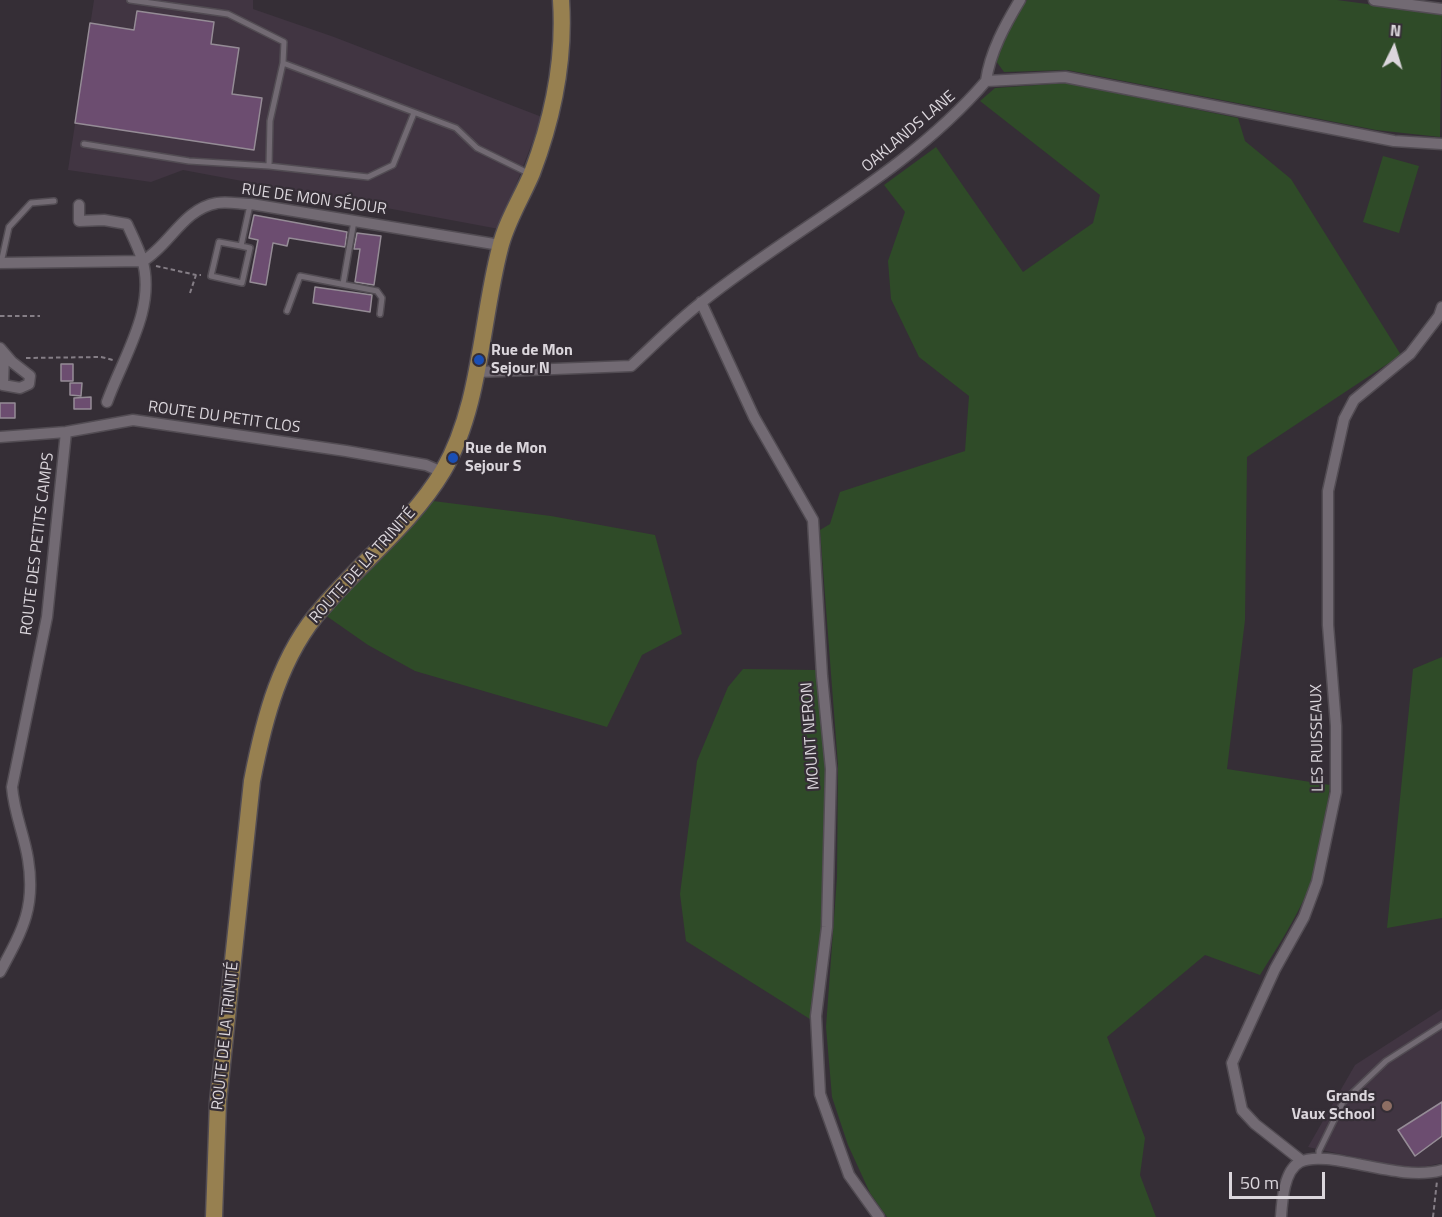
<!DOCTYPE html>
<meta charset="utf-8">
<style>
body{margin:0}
#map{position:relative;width:1442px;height:1217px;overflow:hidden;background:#352e36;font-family:"Titillium Web",sans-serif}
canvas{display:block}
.north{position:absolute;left:1364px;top:18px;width:60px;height:60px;-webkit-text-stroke:4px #352e36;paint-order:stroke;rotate:5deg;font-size:16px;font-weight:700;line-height:24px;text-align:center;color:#dbd6dc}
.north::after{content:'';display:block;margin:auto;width:21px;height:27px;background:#dbd6dc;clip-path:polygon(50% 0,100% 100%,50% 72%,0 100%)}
.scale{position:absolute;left:1229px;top:1172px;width:96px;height:27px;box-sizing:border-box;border:3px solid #dbd6dc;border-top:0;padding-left:8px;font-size:18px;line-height:21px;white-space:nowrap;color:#dbd6dc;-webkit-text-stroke:4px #352e36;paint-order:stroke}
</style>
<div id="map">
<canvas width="1442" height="1217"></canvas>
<div class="north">N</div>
<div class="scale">50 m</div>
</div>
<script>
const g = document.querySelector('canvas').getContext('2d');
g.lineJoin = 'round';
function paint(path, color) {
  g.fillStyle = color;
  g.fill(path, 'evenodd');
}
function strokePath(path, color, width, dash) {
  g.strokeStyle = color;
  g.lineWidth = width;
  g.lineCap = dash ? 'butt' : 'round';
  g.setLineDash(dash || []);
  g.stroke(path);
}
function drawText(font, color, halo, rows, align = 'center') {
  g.font = font + ' "Titillium Web",sans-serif';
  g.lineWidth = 4.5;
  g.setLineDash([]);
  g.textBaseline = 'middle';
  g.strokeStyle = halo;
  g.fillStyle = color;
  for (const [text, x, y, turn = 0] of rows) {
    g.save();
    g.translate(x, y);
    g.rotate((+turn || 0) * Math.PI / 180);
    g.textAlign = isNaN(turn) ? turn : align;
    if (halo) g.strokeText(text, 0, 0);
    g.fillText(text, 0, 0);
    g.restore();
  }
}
const built = new Path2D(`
 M94,0H253V9L334,37L542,117L499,229L183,170L151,182L68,170Z
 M1442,1009V1163L1422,1167L1396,1166L1308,1147L1355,1065Z`);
const green = new Path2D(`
 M1027,0H1337L1442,14L1440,137L1376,130L1067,70L1004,72L996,61L1013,20Z
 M1067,83L1238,118L1245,141L1291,179L1401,355L1247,457L1245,620L1227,769L1330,785C1325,820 1321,857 1308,890C1295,920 1277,948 1260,975L1205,955L1107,1037L1145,1138L1140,1175L1156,1217H887L870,1193L848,1145L832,1097L826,1027L837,877L838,765L820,530L830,524L840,492L965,451L969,396L919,357L891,299L888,261L905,212L884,185L936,147L1023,272L1093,223L1100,195L980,101L995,88Z
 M1383,156L1419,166L1399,233L1363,222Z
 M433,501L551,516L655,535L682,634L642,655L607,727L415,671L368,645L325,615Z
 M1442,657V918L1387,928L1413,669Z
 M743,669L817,670L829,769L824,899L813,1021L686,941L680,894L697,761L728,687Z`);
const building = new Path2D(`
 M137,11L214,22L211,44L239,48L232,94L262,98L254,150L75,123L90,23L134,30Z
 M254,215L347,232L345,247L289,238L287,246L273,243L266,285L250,282L258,240L249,238Z
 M357,233L381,236L374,285L355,282L360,249H354Z
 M315,287L372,295L370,312L313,303Z
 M61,364H73V381H61Z
 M70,383H82L81,396L70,395Z
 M91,397V409H74V398Z
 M0,403H15V418H0Z
 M1442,1102V1136L1415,1156L1398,1130Z`);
const path = new Path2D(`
 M156,266L196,275
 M190,293L196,275H201
 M0,316H40
 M26,358L101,357L113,360
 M1433,1217L1437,1181`);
const service = new Path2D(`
 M130,0L228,14L284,42L283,63L456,128L477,148L528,173
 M84,144L189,161L269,166L368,177L393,165L414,113
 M269,166L270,121L283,63
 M241,246L219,242L211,276L242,283L250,248L241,246L250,205
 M1,263L9,227L31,203L54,201
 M343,284L354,221
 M287,311L300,276L377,291L382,298L380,314
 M1319,1158V1151L1343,1102L1386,1061L1442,1025`);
const minor = new Path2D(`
 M1374,0L1442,9
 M986,81C990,52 1005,25 1020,0
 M79,205V221L104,220L127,224C132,235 138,247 142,259C157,308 123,357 107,402
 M0,263L143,261C170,245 183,209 217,203C227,201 240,204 251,204L500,245
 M701,302L754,417L813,520L822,676L831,769L827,927L816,1016L820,1094L849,1175L879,1217
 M0,348L12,362L30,376L29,384L20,388L3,385L4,353
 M477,372L631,366C654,345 677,321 702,302C796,227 907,173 986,81L1065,77L1394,141L1442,144
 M0,437L66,432L133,420L346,451L426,465L442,472
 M0,972C22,931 36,908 28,859C24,834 14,813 12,787L47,617L66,432
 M1302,1161L1255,1124L1242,1110L1232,1063L1275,969L1304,917L1317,882L1336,792V726L1328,625V491L1344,419L1354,400L1410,354L1439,316L1442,307
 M1281,1217C1282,1201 1284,1170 1300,1162C1328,1148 1398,1183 1442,1170`);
const primary = new Path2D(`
 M214,1217L218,1102L252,781C264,719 280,655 323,607C362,561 412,523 443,471C481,406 481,320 500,248C506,222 522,197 532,173C553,118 565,59 561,0`);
const markers = [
 [479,360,6,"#1a4fb4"],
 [453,458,6,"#1a4fb4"],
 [1387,1106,6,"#8d6e63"]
];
const streetNames = [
 ["OAKLANDS LANE",909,132,-40],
 ["RUE DE MON SÉJOUR",314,200,8],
 ["ROUTE DU PETIT CLOS",224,418,8],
 ["ROUTE DES PETITS CAMPS",38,544,-83],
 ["ROUTE DE LA TRINITÉ",363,566,-48],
 ["MOUNT NERON",811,736,-94],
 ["LES RUISSEAUX",1318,738,-91],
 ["ROUTE DE LA TRINITÉ",226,1036,-84]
];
const poiNames = [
 ["Rue de Mon",491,351],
 ["Sejour N",491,369],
 ["Rue de Mon",465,449],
 ["Sejour S",465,467],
 ["Grands",1375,1097,"right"],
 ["Vaux School",1375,1115,"right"]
];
paint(built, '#413542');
paint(green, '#2f4b28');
paint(building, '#6c4d70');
strokePath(building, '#958c96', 1.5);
strokePath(service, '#524c53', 8);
strokePath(minor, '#524c53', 13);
strokePath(primary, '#524c53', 19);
strokePath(path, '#857e86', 2, [4.5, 3]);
strokePath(service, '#726a73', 5);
strokePath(minor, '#726a73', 10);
strokePath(primary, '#978050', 16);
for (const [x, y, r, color] of markers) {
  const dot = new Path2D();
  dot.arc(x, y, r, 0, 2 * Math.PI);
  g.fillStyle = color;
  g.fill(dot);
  strokePath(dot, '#352e36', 2);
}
drawText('16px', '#dbd6dc', '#352e36', streetNames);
drawText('bold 16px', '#dbd6dc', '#352e36', poiNames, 'left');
</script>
